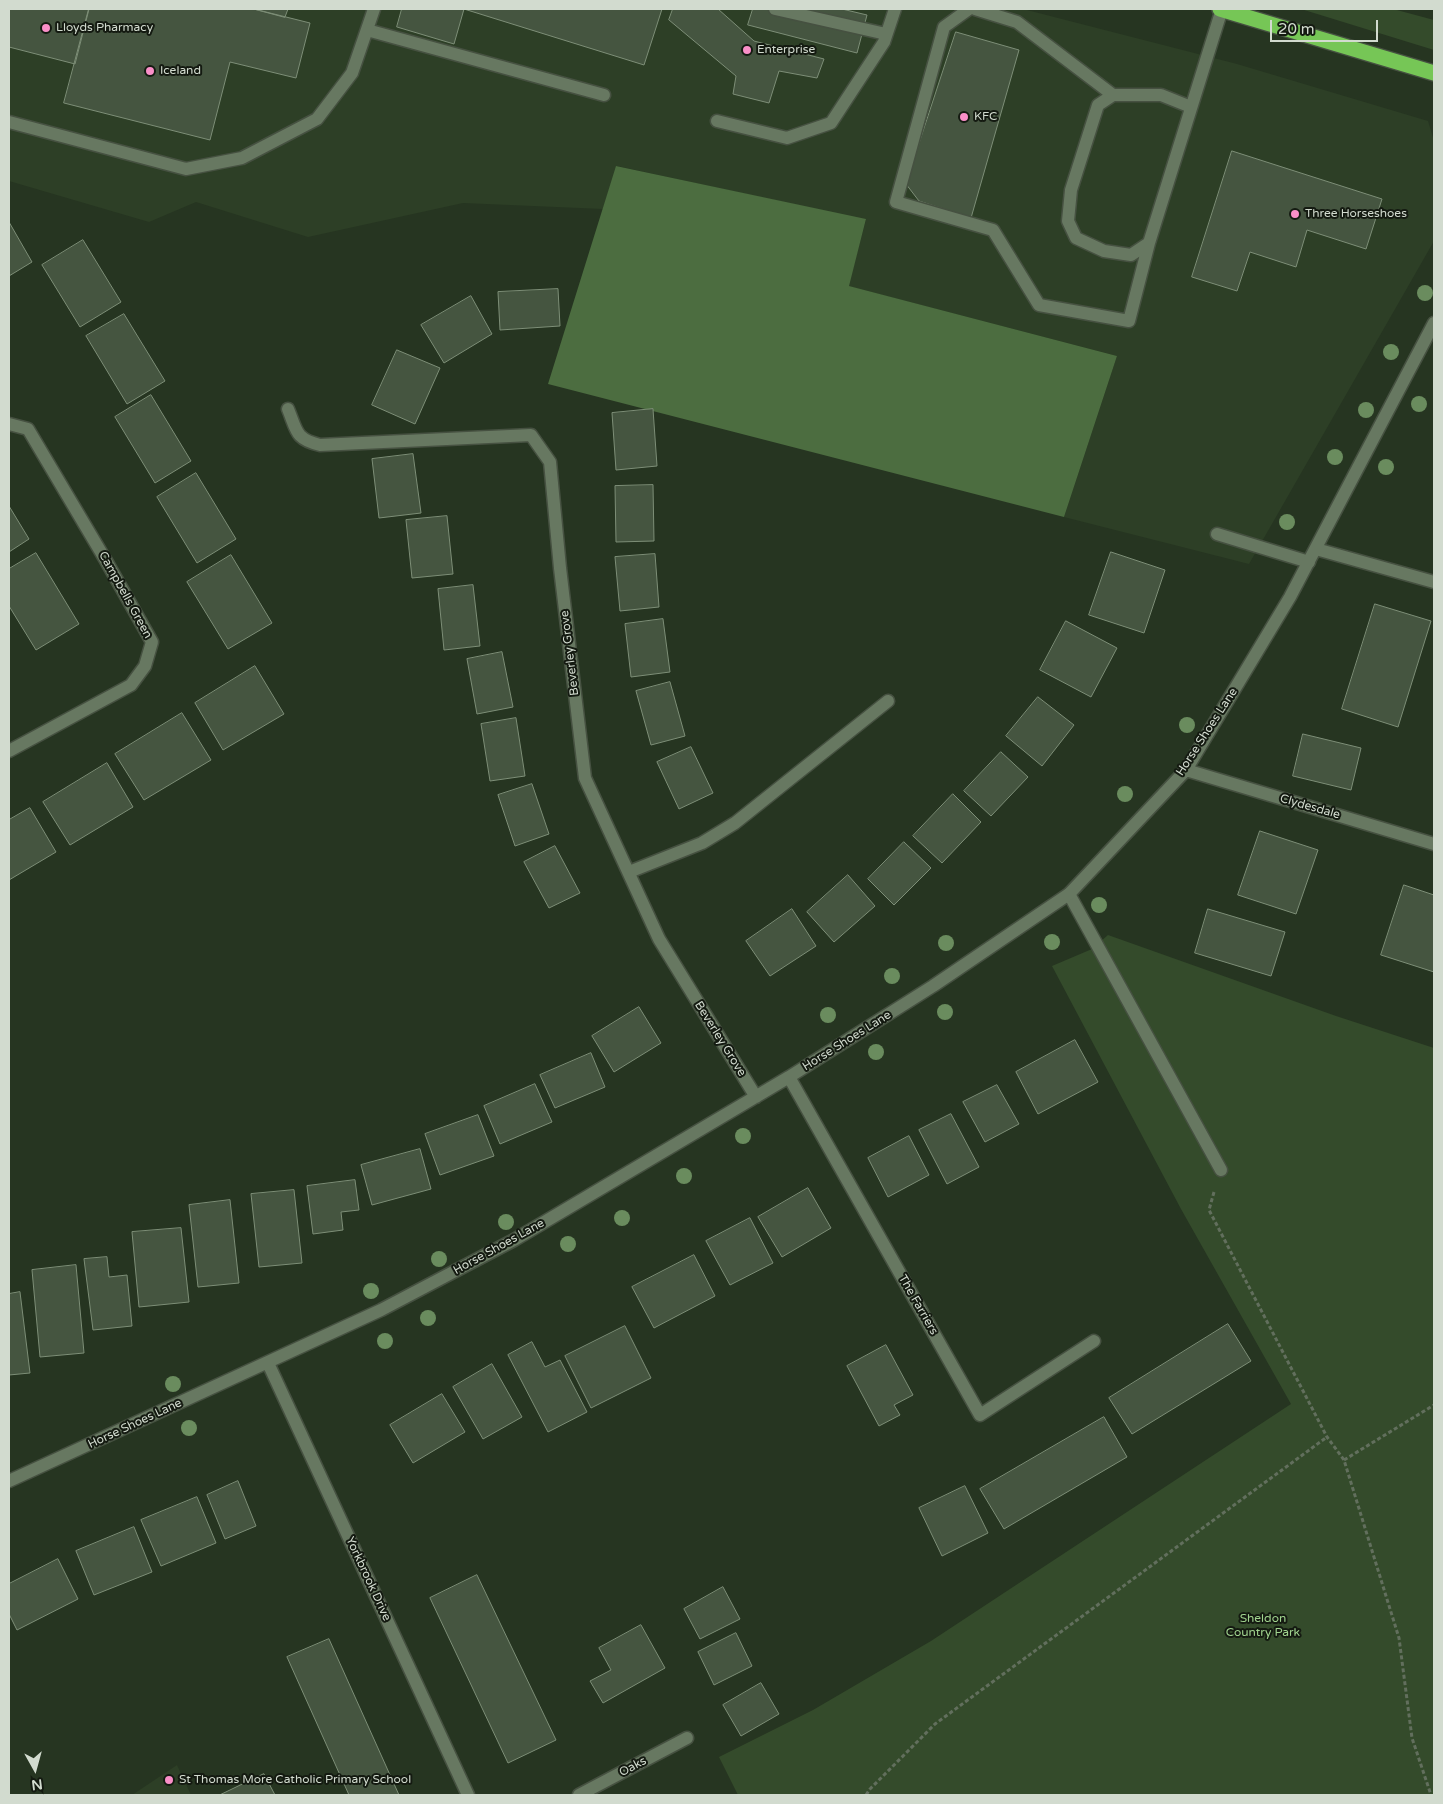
<!DOCTYPE html>
<style>
body{margin:0}
#map{position:relative;width:1443px;height:1804px;overflow:hidden;background:#263521;font-family:"Varela Round",sans-serif}
canvas{display:block}
.frame{position:absolute;inset:0;border:10px solid #d2dbcf;pointer-events:none}
.north{position:absolute;left:10px;top:1744px;width:50px;height:50px;-webkit-text-stroke:4px #141a11;paint-order:stroke;rotate:173deg;font-size:14px;font-weight:700;line-height:20px;text-align:center;color:#d2dbcf}
.north::after{content:'';display:block;margin:auto;width:18px;height:22px;background:#d2dbcf;clip-path:polygon(50% 0,100% 100%,50% 72%,0 100%)}
.scale{position:absolute;left:1270px;top:20px;width:108px;height:22px;box-sizing:border-box;border:2px solid #d2dbcf;border-top:0;padding-left:6px;font-size:15px;line-height:18px;white-space:nowrap;color:#d2dbcf;-webkit-text-stroke:4px #141a11;paint-order:stroke}
</style>
<div id="map">
<canvas width="1443" height="1804"></canvas>
<div class="frame"></div>
<div class="north">N</div>
<div class="scale">20 m</div>
</div>
<script>
const g = document.querySelector('canvas').getContext('2d');
g.lineJoin = 'round';
function paint(path, color) {
  g.fillStyle = color;
  g.fill(path, 'evenodd');
}
function strokePath(path, color, width, dash) {
  g.strokeStyle = color;
  g.lineWidth = width;
  g.lineCap = dash ? 'butt' : 'round';
  g.setLineDash(dash || []);
  g.stroke(path);
}
function drawText(font, color, halo, rows, align = 'center') {
  g.font = font + ' "Varela Round",sans-serif';
  g.lineWidth = 4;
  g.setLineDash([]);
  g.textBaseline = 'middle';
  g.strokeStyle = halo;
  g.fillStyle = color;
  for (const [text, x, y, turn = 0] of rows) {
    g.save();
    g.translate(x, y);
    g.rotate((+turn || 0) * Math.PI / 180);
    g.textAlign = isNaN(turn) ? turn : align;
    if (halo) g.strokeText(text, 0, 0);
    g.fillText(text, 0, 0);
    g.restore();
  }
}
const built = new Path2D(`
 M9,9H1023L1237,64L1428,121L1434,141V241L1249,564L1064,517L1117,356L848,286L866,220L617,166L603,209L463,203L308,237L196,202L149,222L9,181Z
 M177,1765L191,1795H132Z`);
const green = new Path2D(`
 M1301,9H1393L1434,20V50Z
 M1108,935L1336,1016L1434,1048V1795H738L719,1757L813,1710L931,1641L1291,1404L1181,1209L1052,966L1092,949Z`);
const forest = new Path2D(`
 M616,166L866,219L849,286L1117,356L1064,517L548,384Z`);
const building = new Path2D(`
 M9,9H89L75,64L9,47Z
 M89,9H254L310,23L296,78L230,62L210,140L64,103Z
 M254,9H288L285,17Z
 M402,9H662L644,65L464,9L454,44L397,27Z
 M673,9H718L754,41L824,59L817,78L779,71L769,103L733,94L736,76L669,20Z
 M753,9H842L867,15L857,53L748,25Z
 M956,32L1019,50L971,218L919,201L906,184Z
 M1232,151L1382,199L1366,249L1307,230L1296,267L1250,252L1237,291L1192,277Z
 M9,222L32,262L9,276Z
 M83,240L121,302L80,327L42,265Z
 M558,289L560,326L500,330L498,292Z
 M471,296L492,334L444,363L421,325Z
 M124,314L165,381L127,404L86,336Z
 M397,350L440,368L415,424L372,405Z
 M151,395L191,461L155,483L115,417Z
 M653,409L657,466L616,470L612,413Z
 M413,454L421,513L379,518L372,459Z
 M196,473L236,539L197,563L157,497Z
 M653,485L654,541L616,542L615,486Z
 M9,506L29,539L9,552Z
 M447,516L453,574L412,578L406,520Z
 M1111,552L1165,570L1144,633L1089,615Z
 M36,553L79,624L36,650L9,606V569Z
 M655,554L659,607L620,611L615,557Z
 M231,555L272,623L228,649L187,582Z
 M473,585L480,646L444,650L438,589Z
 M1375,604L1431,621L1398,727L1342,709Z
 M663,619L670,672L631,677L625,624Z
 M1066,621L1117,648L1091,697L1040,670Z
 M502,652L513,707L477,714L467,659Z
 M255,666L284,714L223,750L195,703Z
 M670,682L685,736L651,745L636,691Z
 M1038,697L1074,725L1042,766L1006,736Z
 M182,713L211,760L144,800L115,754Z
 M516,718L525,776L490,781L481,724Z
 M1303,734L1361,748L1351,790L1293,776Z
 M691,747L713,793L679,809L657,762Z
 M1001,752L1028,777L991,816L964,791Z
 M107,763L133,807L70,845L43,802Z
 M532,784L549,834L515,846L498,795Z
 M953,794L981,822L942,863L913,836Z
 M30,808L56,852L9,880V820Z
 M1260,831L1318,850L1296,914L1238,895Z
 M904,842L931,868L894,905L868,879Z
 M555,846L580,893L549,908L524,862Z
 M848,875L875,906L834,942L807,912Z
 M1404,885L1434,895V972L1381,955Z
 M792,909L816,946L770,976L746,941Z
 M1208,909L1285,932L1271,976L1195,953Z
 M639,1007L661,1043L614,1072L592,1036Z
 M1075,1040L1098,1082L1038,1114L1016,1072Z
 M591,1053L605,1087L555,1108L540,1075Z
 M535,1084L552,1122L500,1144L484,1106Z
 M997,1085L1019,1124L985,1142L963,1102Z
 M951,1114L979,1167L947,1184L919,1130Z
 M478,1115L494,1156L440,1175L425,1134Z
 M909,1136L929,1175L888,1197L868,1158Z
 M420,1149L431,1189L372,1205L361,1165Z
 M355,1180L359,1210L341,1212L343,1230L313,1234L307,1186Z
 M808,1188L831,1228L782,1257L758,1217Z
 M294,1190L302,1263L259,1267L251,1194Z
 M230,1200L239,1283L198,1287L189,1205Z
 M750,1218L773,1263L730,1285L706,1241Z
 M181,1228L189,1302L139,1307L132,1232Z
 M694,1255L715,1296L654,1328L632,1287Z
 M107,1257L109,1277L127,1275L132,1326L93,1330L84,1259Z
 M76,1265L84,1353L40,1357L32,1270Z
 M20,1292L30,1373L9,1375V1294Z
 M1228,1324L1251,1361L1132,1434L1109,1398Z
 M625,1326L651,1378L591,1408L565,1356Z
 M532,1342L545,1367L560,1360L587,1412L548,1432L508,1355Z
 M886,1345L913,1395L894,1405L900,1415L879,1426L847,1366Z
 M492,1364L522,1417L483,1439L453,1387Z
 M442,1394L465,1432L413,1463L390,1425Z
 M1104,1417L1127,1457L1004,1529L980,1489Z
 M238,1481L256,1526L225,1539L207,1495Z
 M965,1486L988,1533L942,1556L919,1508Z
 M197,1497L216,1543L161,1566L141,1520Z
 M134,1527L152,1572L94,1595L76,1551Z
 M58,1559L78,1599L17,1630L9,1614V1584Z
 M477,1575L556,1740L508,1763L430,1598Z
 M723,1587L740,1619L700,1639L684,1609Z
 M641,1625L665,1668L603,1703L590,1681L611,1670L599,1648Z
 M736,1633L752,1666L714,1685L698,1652Z
 M329,1639L399,1795H349L287,1657Z
 M761,1683L779,1714L741,1736L723,1705Z
 M264,1774L275,1795H220Z`);
const path = new Path2D(`
 M1214,1192L1209,1210L1327,1437L1344,1460L1399,1638L1412,1738L1431,1795
 M1344,1460L1434,1405
 M866,1795L870,1789L935,1724L1327,1437`);
const lane = new Path2D(`
 M775,9L886,34
 M969,9L944,27L896,202L993,230L1039,305L1129,321L1149,243
 M975,9L1017,22L1113,95
 M367,30L604,95
 M1191,107L1161,95H1113L1098,105L1071,190L1068,221L1076,238L1104,251L1131,255L1149,243L1222,9
 M717,121L787,138L831,123L884,42L895,9
 M9,122L186,169L242,158L317,119L352,73L374,9
 M1217,534L1309,562
 M1316,549L1434,582
 M1069,894L1221,1170`);
const street = new Path2D(`
 M288,409C297,431 295,439 320,445L531,435L550,462L560,568L585,778L659,939L756,1097
 M9,424L28,429L105,559L152,642L145,666L131,685L9,751
 M1186,770L1434,844
 M629,872L702,843L735,823L888,701
 M789,1077L980,1415L1094,1341
 M268,1363L468,1795
 M9,1481L381,1310L514,1240L789,1077L933,986L1069,894L1186,770L1290,597L1434,323
 M579,1795L687,1738`);
const highway = new Path2D(`
 M1220,9L1434,73`);
const trees = [
 [1425,293],
 [1391,352],
 [1419,404],
 [1366,410],
 [1335,457],
 [1386,467],
 [1287,522],
 [1187,725],
 [1125,794],
 [1099,905],
 [1052,942],
 [946,943],
 [892,976],
 [945,1012],
 [828,1015],
 [876,1052],
 [743,1136],
 [684,1176],
 [622,1218],
 [506,1222],
 [568,1244],
 [439,1259],
 [371,1291],
 [428,1318],
 [385,1341],
 [173,1384],
 [189,1428]
];
const markers = [
 [46,28,5,"#fa8fc8"],
 [747,50,5,"#fa8fc8"],
 [150,71,5,"#fa8fc8"],
 [964,117,5,"#fa8fc8"],
 [1295,214,5,"#fa8fc8"],
 [169,1780,5,"#fa8fc8"]
];
const poiNames = [
 ["Lloyds Pharmacy",56,28],
 ["Enterprise",757,50],
 ["Iceland",160,71],
 ["KFC",974,117],
 ["Three Horseshoes",1305,214],
 ["St Thomas More Catholic Primary School",179,1780]
];
const streetNames = [
 ["Campbells Green",125,595,61],
 ["Beverley Grove",570,653,-97],
 ["Horse Shoes Lane",1207,732,-57],
 ["Clydesdale",1310,807,16],
 ["Beverley Grove",720,1039,58],
 ["Horse Shoes Lane",847,1041,-32],
 ["Horse Shoes Lane",499,1247,-29],
 ["The Farriers",918,1305,60],
 ["Horse Shoes Lane",135,1424,-25],
 ["Yorkbrook Drive",368,1579,65],
 ["Oaks",633,1767,-28]
];
const parkNames = [
 ["Sheldon",1263,1619],
 ["Country Park",1263,1633]
];
paint(built, '#2d3f26');
paint(green, '#344b2b');
paint(forest, '#4c6d40');
paint(building, '#455540');
strokePath(building, '#7d8e77', 1);
strokePath(lane, '#465141', 15);
strokePath(street, '#465141', 15);
strokePath(highway, '#465141', 18);
strokePath(path, '#626f5d', 3, [4, 2.5]);
strokePath(lane, '#677861', 12);
strokePath(street, '#677861', 12);
strokePath(highway, '#76c656', 15);
g.fillStyle = '#6a8c5e';
for (const [x, y] of trees) {
  g.beginPath();
  g.arc(x, y, 8, 0, 2 * Math.PI);
  g.fill();
}
for (const [x, y, r, color] of markers) {
  const dot = new Path2D();
  dot.arc(x, y, r, 0, 2 * Math.PI);
  g.fillStyle = color;
  g.fill(dot);
  strokePath(dot, '#141a11', 2);
}
drawText('12px', '#d2dbcf', '#141a11', poiNames, 'left');
drawText('12px', '#d2dbcf', '#141a11', streetNames);
drawText('12px', '#a1d48f', '#141a11', parkNames);
</script>
